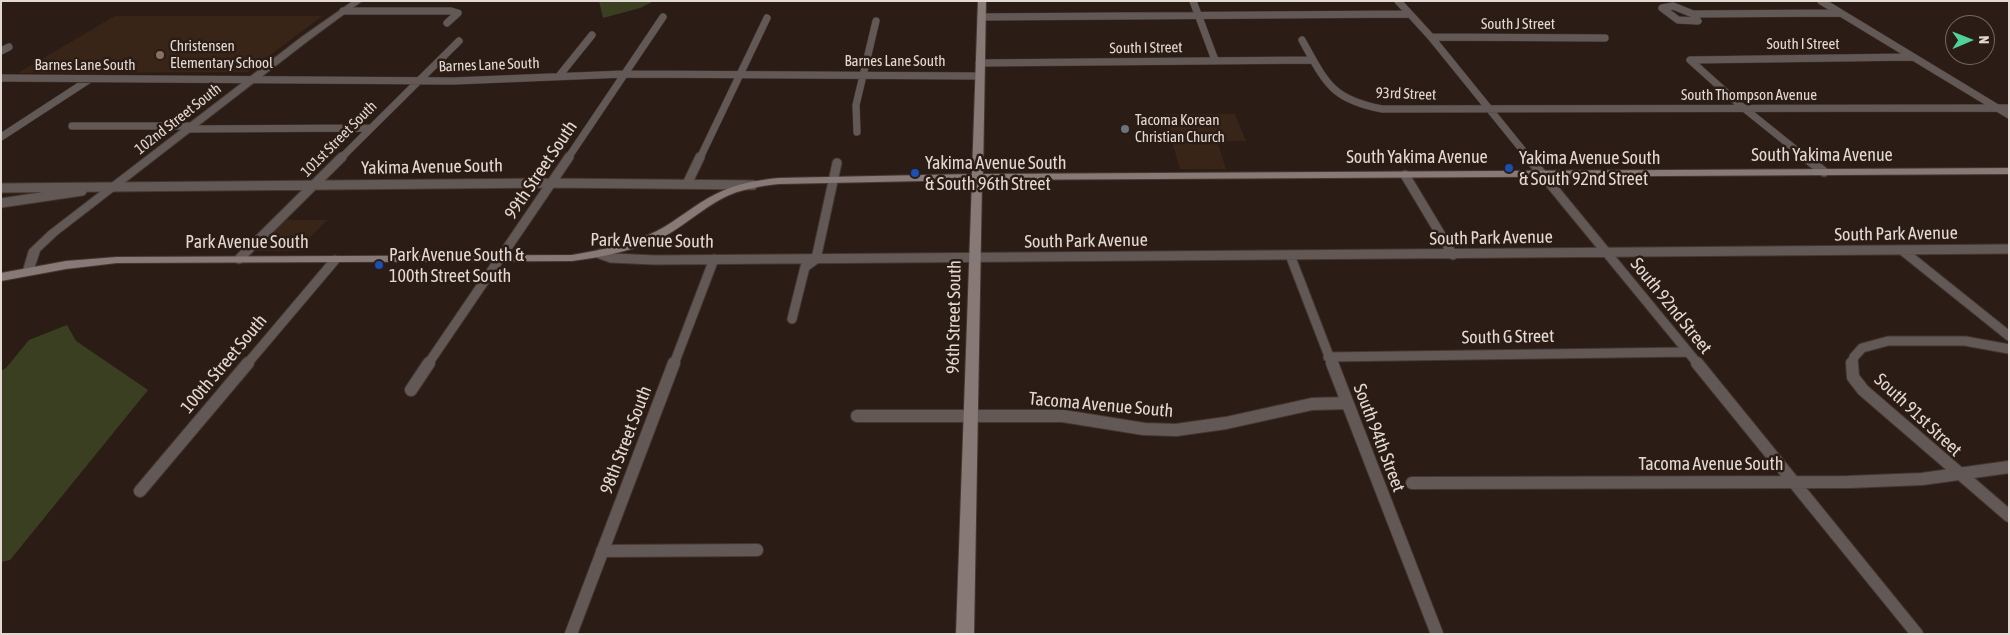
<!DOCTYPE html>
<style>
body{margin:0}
#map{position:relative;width:2010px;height:635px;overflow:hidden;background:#2b1d15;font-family:"Asap Condensed",sans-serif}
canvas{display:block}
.frame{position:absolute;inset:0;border:2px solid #e3d9d3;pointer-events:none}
.north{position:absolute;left:1945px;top:15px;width:50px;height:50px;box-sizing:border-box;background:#2b1d15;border:1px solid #756861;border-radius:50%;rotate:89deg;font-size:14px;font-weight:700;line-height:20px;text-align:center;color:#e3d9d3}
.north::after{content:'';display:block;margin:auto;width:18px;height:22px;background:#4fd399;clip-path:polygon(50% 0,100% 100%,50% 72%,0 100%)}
</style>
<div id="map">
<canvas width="2010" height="635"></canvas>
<div class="frame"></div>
<div class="north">N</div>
</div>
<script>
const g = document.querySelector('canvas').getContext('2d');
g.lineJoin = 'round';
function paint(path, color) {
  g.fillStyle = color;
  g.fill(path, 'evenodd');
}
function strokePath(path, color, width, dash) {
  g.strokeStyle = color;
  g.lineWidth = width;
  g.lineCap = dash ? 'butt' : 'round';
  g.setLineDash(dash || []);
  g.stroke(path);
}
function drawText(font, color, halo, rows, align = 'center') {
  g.font = font + ' "Asap Condensed",sans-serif';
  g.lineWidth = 5;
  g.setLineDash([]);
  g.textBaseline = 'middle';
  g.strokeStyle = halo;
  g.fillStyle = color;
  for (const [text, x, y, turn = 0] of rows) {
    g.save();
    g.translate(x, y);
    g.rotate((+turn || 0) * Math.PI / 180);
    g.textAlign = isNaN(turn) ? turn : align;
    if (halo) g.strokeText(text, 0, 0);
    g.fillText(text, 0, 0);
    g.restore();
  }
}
const built = new Path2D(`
 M115,16H322L248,72L18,73Z
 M1164,114H1235L1246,141H1217L1226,169H1180Z
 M283,220H327L297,251H252Z`);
const green = new Path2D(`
 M599,1H654L640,8L603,18Z
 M67,325L76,341L148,390L10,560L1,562V371L6,368L29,340Z`);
const minorFar2 = new Path2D(`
 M1193,1L1215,60
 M1398,1L1431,37L1529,158
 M1821,1L2009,115
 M1673,6L1693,14L1698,21L1678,20L1662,8Z
 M343,11H451L458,13L447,23
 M1693,14L1840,13
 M981,17L1409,14
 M1431,37L1605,38
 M1302,40C1326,83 1331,99 1382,109L2009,108
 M1,51L9,47
 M979,63L1313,60
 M559,76L592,35
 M1,78L454,81L624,74L978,76
 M72,126H193
 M189,129L371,128
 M857,132L856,105L876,21
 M1,137L90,79
 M341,158L459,41
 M568,158L663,17
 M700,158L767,18
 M1806,158L1740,105L1690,60L1913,57`);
const minorFar1 = new Path2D(`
 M1528,157L1698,364
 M1805,157L1824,172
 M1405,175L1453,255
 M688,182L700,157
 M1,188L551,183L753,185
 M1,203L82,191
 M1903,251L2009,336
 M600,254L611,258L655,260L2009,249
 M1290,255L1332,364
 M239,259L342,157
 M792,319L805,267L816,259L837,163
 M1328,357L1688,352
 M247,364L335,260
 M428,364L569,157
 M674,364L714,259
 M1852,364L1854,357L1862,348L1888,341H1965L2009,349`);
const minor = new Path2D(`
 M1332,363L1437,634
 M1697,363L1917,634
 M1852,363L1853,377L1863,390L2009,516
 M411,390L429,363
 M857,416H1063L1144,429L1176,430L1226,423L1312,404L1347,403
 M1412,483L1848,482L1922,479L2009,467
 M140,491L248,363
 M602,551L757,550
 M571,634L674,363`);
const tertiary = new Path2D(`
 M353,1H362L309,40L57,235L40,251L33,272H25L23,270L29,250L49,231L303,36Z`);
const secondary = new Path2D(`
 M978,1H986L983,174L2009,168V174L982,180L974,634H956L972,180L779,184C760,186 740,189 723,198C702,209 685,225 665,236C636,250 604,257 572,261L117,263L66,269L1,281V273L66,261L117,257L572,255C602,250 630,244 657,231C678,220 695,204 716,194C735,184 758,180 779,178L972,174Z`);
const markers = [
 [160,55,5,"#8d6e63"],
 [1125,129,5,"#6b7280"],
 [1509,168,5,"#1a4fb4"],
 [915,173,5,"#1a4fb4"],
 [379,265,5,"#1a4fb4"]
];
const farStreetnames = [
 ["South J Street",1518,24],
 ["South I Street",1803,44],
 ["South I Street",1146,48,-1],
 ["Barnes Lane South",895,61],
 ["Barnes Lane South",85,65],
 ["Barnes Lane South",489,65,-2],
 ["93rd Street",1406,94,2],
 ["South Thompson Avenue",1749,95],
 ["102nd Street South",178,119,-38],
 ["101st Street South",339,139,-45]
];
const farPoinames = [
 ["Christensen",170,46],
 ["Elementary School",170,63],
 ["Tacoma Korean",1135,120],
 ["Christian Church",1135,137]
];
const streetNames = [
 ["South Yakima Avenue",1822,155],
 ["South Yakima Avenue",1417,157],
 ["Yakima Avenue South",432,167,-1],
 ["99th Street South",541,170,-56],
 ["South Park Avenue",1896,234,-1],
 ["South Park Avenue",1491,238,-1],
 ["Park Avenue South",652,241,1],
 ["South Park Avenue",1086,241,-1],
 ["Park Avenue South",247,242],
 ["South 92nd Street",1671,306,51],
 ["96th Street South",954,317,-89],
 ["South G Street",1508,337,-1],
 ["100th Street South",224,364,-50],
 ["Tacoma Avenue South",1101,405,5],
 ["South 91st Street",1918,415,43],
 ["South 94th Street",1379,438,69],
 ["98th Street South",626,440,-69],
 ["Tacoma Avenue South",1711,464]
];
const poiNames = [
 ["Yakima Avenue South",1519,158],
 ["& South 92nd Street",1519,179],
 ["Yakima Avenue South",925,163],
 ["& South 96th Street",925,184],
 ["Park Avenue South &",389,255],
 ["100th Street South",389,276]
];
paint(built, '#382518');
paint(green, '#3b3f21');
strokePath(minorFar2, '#453730', 8);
strokePath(minorFar1, '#453730', 11);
strokePath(minor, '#453730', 14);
strokePath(tertiary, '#453730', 2);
strokePath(secondary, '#453730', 2);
strokePath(minorFar2, '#625957', 7);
strokePath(minorFar1, '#625957', 9);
strokePath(minor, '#625957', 12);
paint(tertiary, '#625957');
paint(secondary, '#877975');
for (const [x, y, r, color] of markers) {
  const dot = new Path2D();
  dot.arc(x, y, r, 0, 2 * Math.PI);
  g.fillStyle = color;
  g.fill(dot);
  strokePath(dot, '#2b1d15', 2);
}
drawText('15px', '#e3d9d3', '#2b1d15', farStreetnames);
drawText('15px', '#e3d9d3', '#2b1d15', farPoinames, 'left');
drawText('18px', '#e3d9d3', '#2b1d15', streetNames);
drawText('18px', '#e3d9d3', '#2b1d15', poiNames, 'left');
</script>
